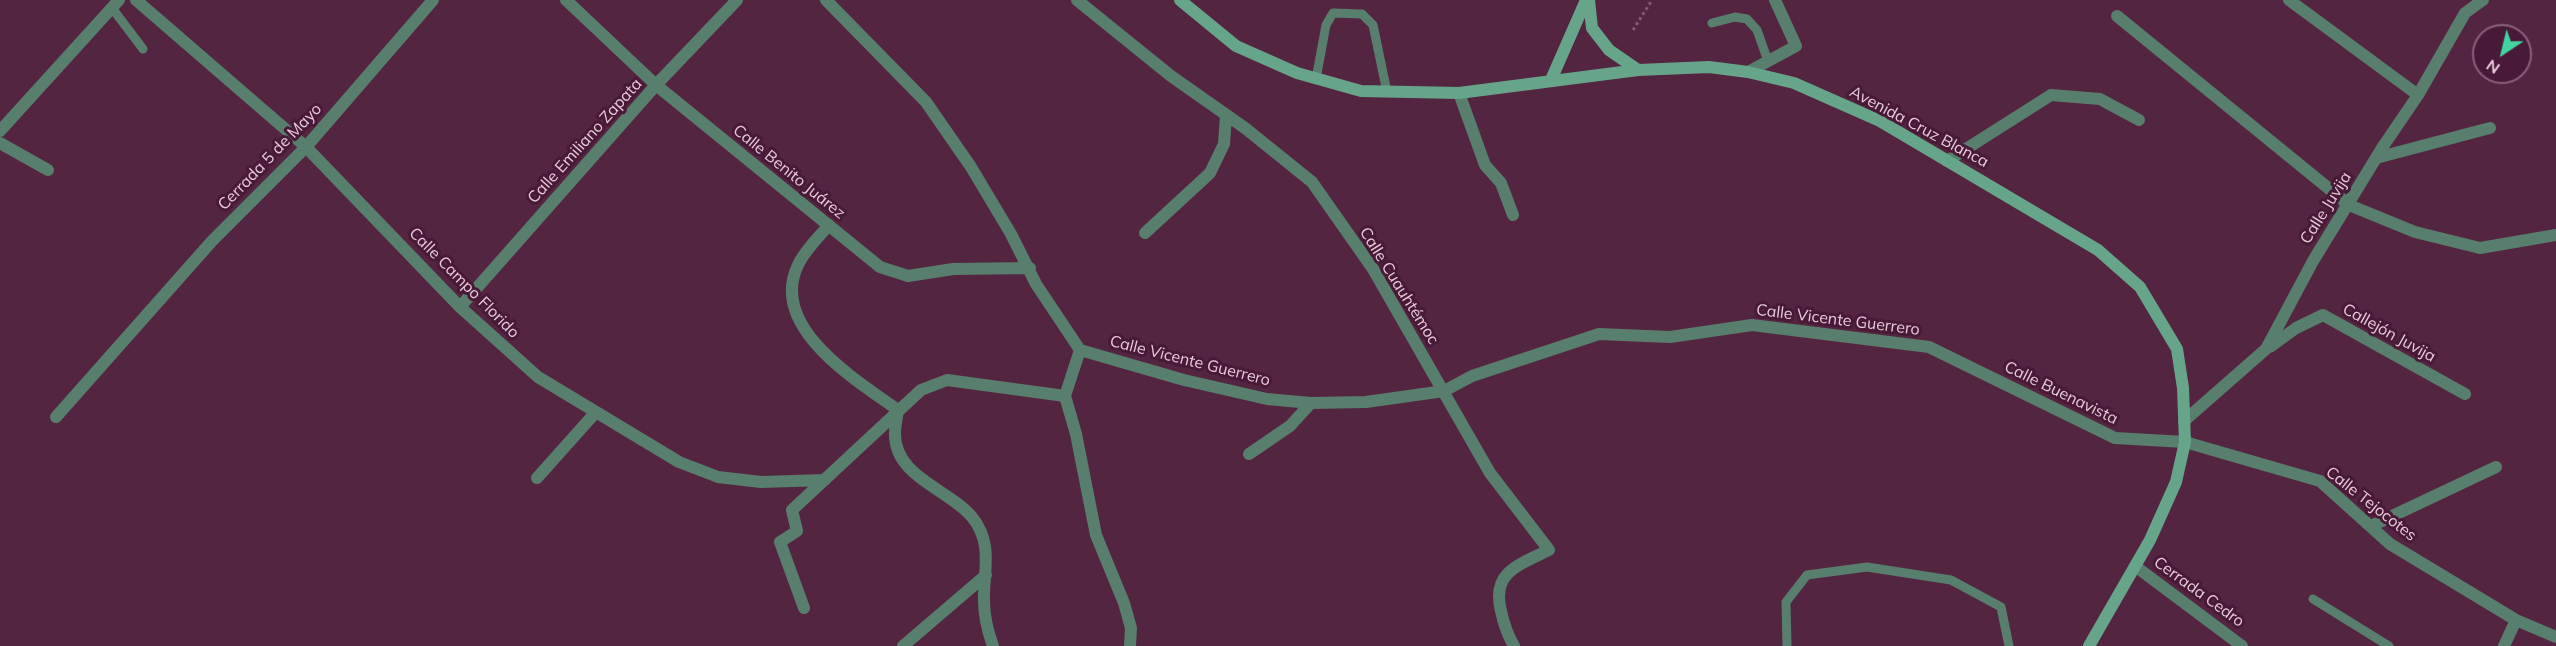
<!DOCTYPE html>
<meta charset="utf-8">
<style>
body{margin:0}
#map{position:relative;width:2556px;height:646px;overflow:hidden;background:#542541;font-family:Mulish,sans-serif}
canvas{display:block}
.north{position:absolute;left:2472px;top:24px;width:60px;height:60px;box-sizing:border-box;background:#491a37;border:2px solid #896078;border-radius:50%;rotate:215deg;font-size:16px;font-weight:700;line-height:24px;text-align:center;color:#e8cada}
.north::after{content:'';display:block;margin:auto;width:21px;height:27px;background:#42d4a0;clip-path:polygon(50% 0,100% 100%,50% 72%,0 100%)}
</style>
<div id="map">
<canvas width="2556" height="646"></canvas>
<div class="north">N</div>
</div>
<script>
const g = document.querySelector('canvas').getContext('2d');
g.lineJoin = 'round';
function strokePath(path, color, width, dash) {
  g.strokeStyle = color;
  g.lineWidth = width;
  g.lineCap = dash ? 'butt' : 'round';
  g.setLineDash(dash || []);
  g.stroke(path);
}
function drawText(font, color, halo, rows, align = 'center') {
  g.font = font + ' Mulish,sans-serif';
  g.lineWidth = 6;
  g.setLineDash([]);
  g.textBaseline = 'middle';
  g.strokeStyle = halo;
  g.fillStyle = color;
  for (const [text, x, y, turn = 0] of rows) {
    g.save();
    g.translate(x, y);
    g.rotate((+turn || 0) * Math.PI / 180);
    g.textAlign = isNaN(turn) ? turn : align;
    if (halo) g.strokeText(text, 0, 0);
    g.fillText(text, 0, 0);
    g.restore();
  }
}
const path = new Path2D(`
 M1633,30L1652,0`);
const lane = new Path2D(`
 M112,8L143,49
 M1712,23L1735,17L1747,19L1757,30L1768,61
 M1316,79L1326,25L1333,13L1362,14L1373,25L1387,92
 M2313,599L2389,646
 M1787,646L1786,602L1807,575L1867,567L1951,580L2001,607L2009,646`);
const street = new Path2D(`
 M136,0L306,147L460,307L538,377L679,462L718,477L761,482L825,480
 M566,0L656,85L880,267L908,276L953,269L1030,268
 M826,0L926,102L971,167L1011,234L1036,284L1080,350L1184,380L1267,399L1311,403L1366,402L1444,391L1472,376L1599,334L1670,337L1752,325L1929,347L2115,438L2185,442L2320,481L2390,544L2516,620L2556,637
 M1077,0L1171,76L1245,128L1312,182L1373,269L1490,473L1549,550C1519,565 1491,572 1501,611C1504,625 1507,634 1514,646
 M2289,0L2418,95
 M2117,16L2349,205L2415,232L2480,248L2556,235
 M1748,72L1796,46L1775,0
 M1459,93L1485,165L1501,183L1513,215
 M0,131L119,0
 M0,143L48,170
 M2376,158L2490,128
 M1947,161L2051,95L2100,99L2139,120
 M829,225C819,237 805,250 798,265C768,327 856,380 898,410
 M1145,233L1210,173L1224,144L1226,115
 M460,307L656,85L737,0
 M2270,347L2296,328L2323,315L2465,394
 M1065,396L1076,434L1096,535L1124,603L1131,628L1130,646
 M898,410C897,418 895,426 895,433C894,477 949,489 972,517C994,544 983,572 984,601C984,616 988,632 993,646
 M56,417L212,241L306,147L433,0
 M2184,421L2266,349L2313,261L2384,145L2418,95L2465,13L2483,0
 M1249,454L1290,426L1311,403
 M537,478L596,412
 M2371,526L2496,467
 M2135,566L2242,646
 M804,608L780,542L797,531L792,510L921,390L947,380L1065,396L1080,350
 M903,646L986,575
 M2504,646L2516,620`);
const secondary = new Path2D(`
 M1180,0L1236,46L1297,73L1361,91L1459,93L1638,70L1709,67L1748,72L1794,83L1880,121L2098,250L2140,287L2177,349L2183,388L2185,442L2176,482L2150,540L2089,646
 M1589,0L1592,28L1609,50L1638,70
 M1551,80L1586,0`);
const streetNames = [
 ["Avenida Cruz Blanca",1919,127,28],
 ["Calle Emiliano Zapata",585,141,-48],
 ["Cerrada 5 de Mayo",270,157,-46],
 ["Calle Benito Juárez",789,172,39],
 ["Calle Juvija",2326,208,-58],
 ["Calle Campo Florido",464,283,45],
 ["Calle Cuauhtémoc",1399,286,58],
 ["Calle Vicente Guerrero",1838,320,7],
 ["Callejón Juvija",2389,333,29],
 ["Calle Vicente Guerrero",1190,361,14],
 ["Calle Buenavista",2061,393,26],
 ["Calle Tejocotes",2371,504,38],
 ["Cerrada Cedro",2199,592,36]
];
strokePath(path, '#835972', 3, [3, 3]);
strokePath(lane, '#587e6d', 9);
strokePath(street, '#587e6d', 12);
strokePath(secondary, '#67a58a', 12);
drawText('16px', '#e8cada', '#491a37', streetNames);
</script>
